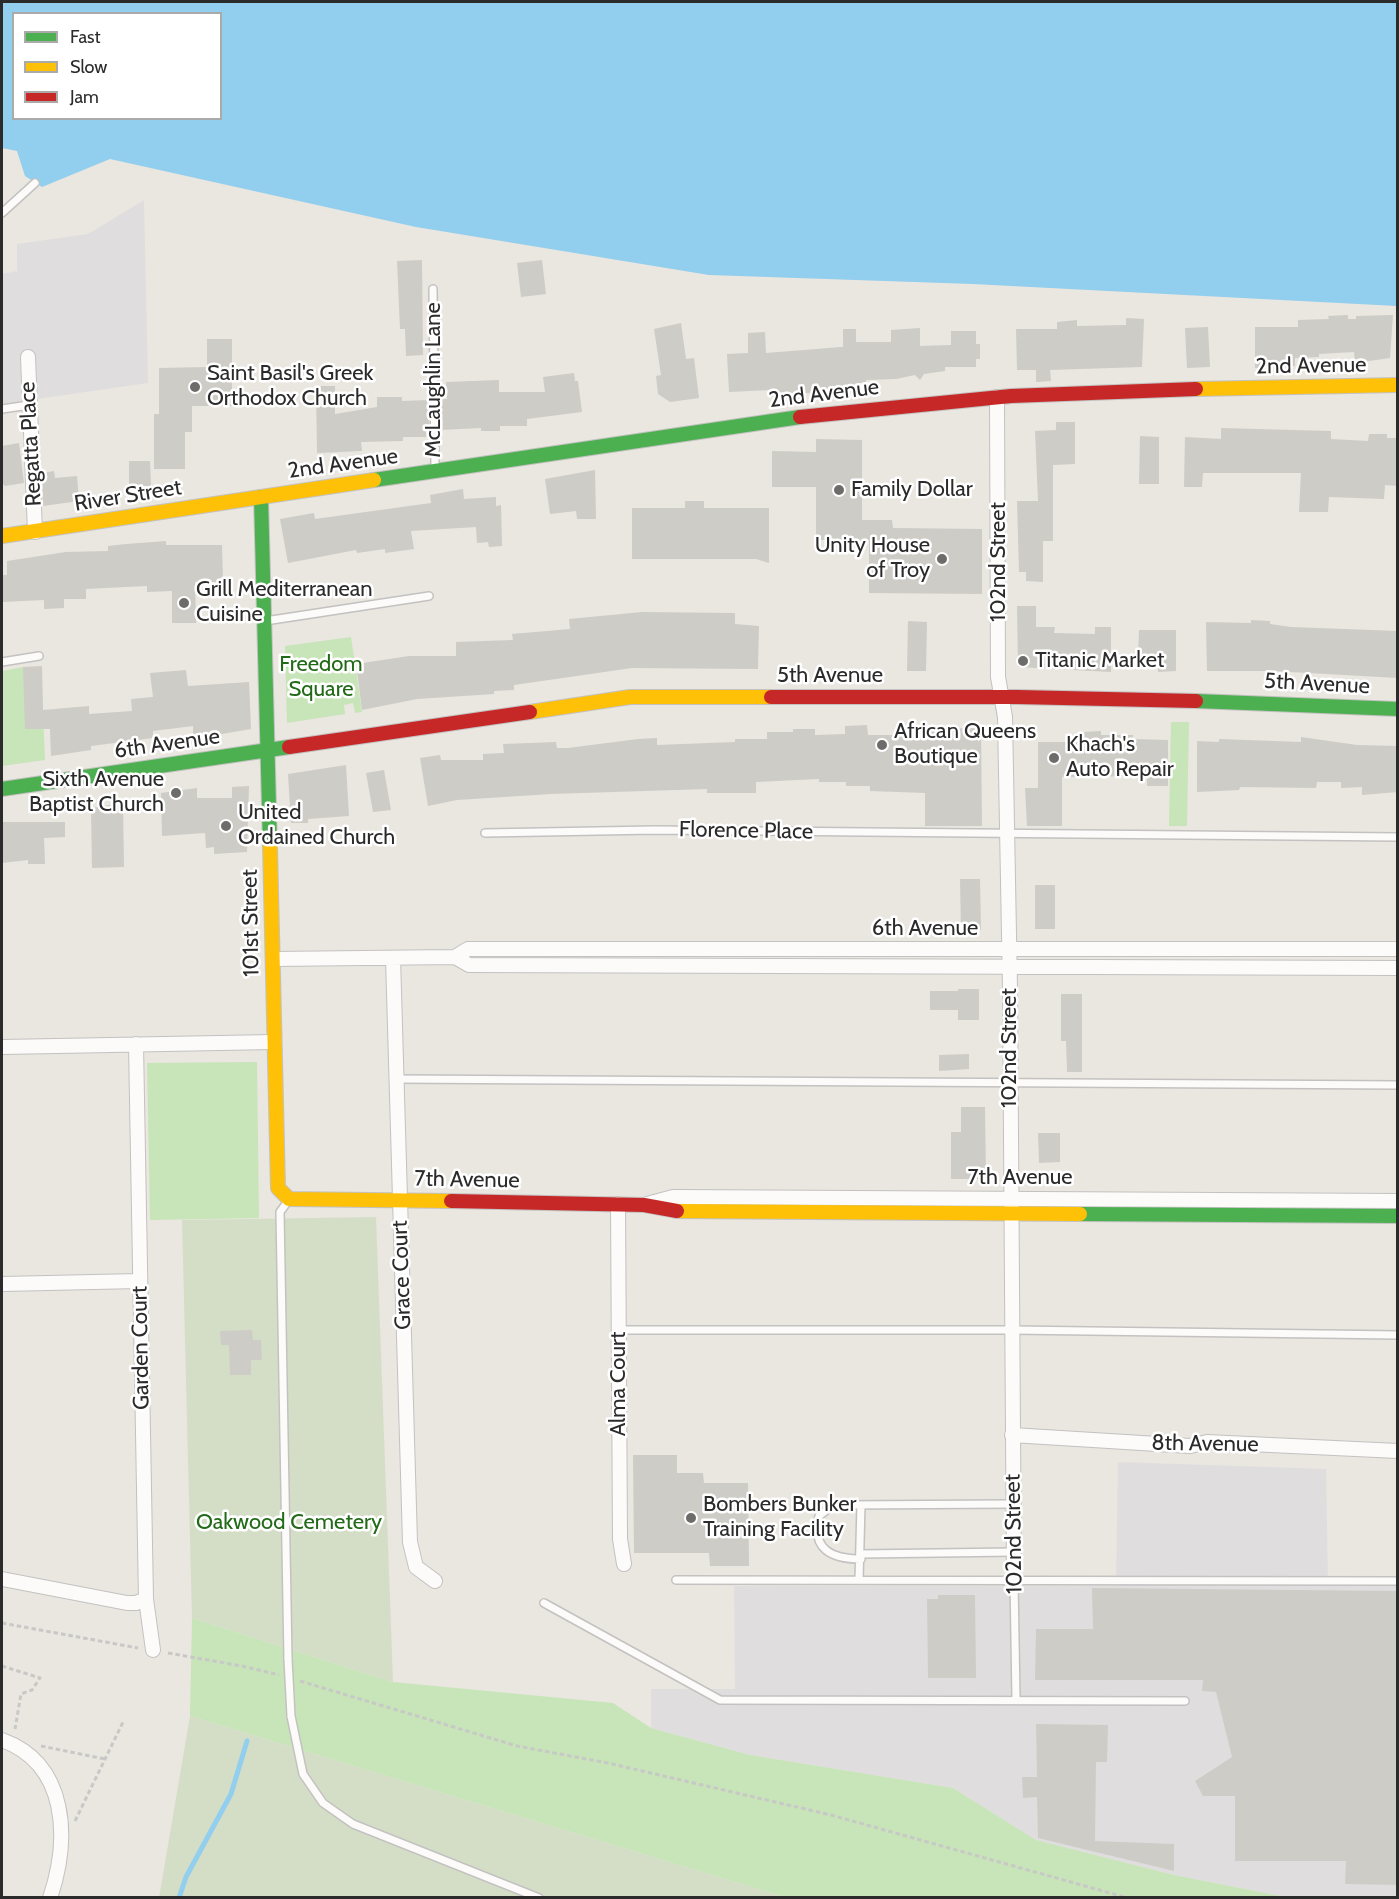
<!DOCTYPE html>
<style>
body{margin:0}
#map{position:relative;width:1399px;height:1899px;overflow:hidden;background:#eae6e0;font-family:Cabin,sans-serif}
canvas{display:block}
.frame{position:absolute;inset:0;border:3px solid #2b2b2b;pointer-events:none}
.legend{position:absolute;left:12px;top:12px;width:210px;height:108px;box-sizing:border-box;background:#fff;border:2px solid #aaa;margin:0;padding:8px 10px;list-style:none;font-size:18px;color:#2b2b2b}
.legend li{display:flex;align-items:center;gap:12px;height:30px}
.legend b{width:30px;border:2px solid #aaa}
</style>
<div id="map">
<canvas width="1399" height="1899"></canvas>
<div class="frame"></div>
<ul class="legend">
<li><b style="height:8px;background:#4caf50"></b>Fast</li>
<li><b style="height:8px;background:#ffc107"></b>Slow</li>
<li><b style="height:8px;background:#c62828"></b>Jam</li>
</ul>
</div>
<script>
const g = document.querySelector('canvas').getContext('2d');
g.lineJoin = 'round';
function paint(path, color) {
  g.fillStyle = color;
  g.fill(path, 'evenodd');
}
function strokePath(path, color, width, dash) {
  g.strokeStyle = color;
  g.lineWidth = width;
  g.lineCap = dash ? 'butt' : 'round';
  g.setLineDash(dash || []);
  g.stroke(path);
}
function drawText(font, color, halo, rows, align = 'center') {
  g.font = font + ' Cabin,sans-serif';
  g.lineWidth = 5;
  g.setLineDash([]);
  g.textBaseline = 'middle';
  g.strokeStyle = halo;
  g.fillStyle = color;
  for (const [text, x, y, turn = 0] of rows) {
    g.save();
    g.translate(x, y);
    g.rotate((+turn || 0) * Math.PI / 180);
    g.textAlign = isNaN(turn) ? turn : align;
    if (halo) g.strokeText(text, 0, 0);
    g.fillText(text, 0, 0);
    g.restore();
  }
}
const industrial = new Path2D(`
 M144,200L148,383L2,404V274L17,271V244L88,234Z
 M1118,1462L1326,1469L1328,1585L1397,1586V1897H1286L1174,1875L1036,1840L953,1788L750,1755L651,1728V1689H735L734,1586H1116Z`);
const green = new Path2D(`
 M351,637L362,712L355,713L353,703L344,705L345,714L287,723L285,646Z
 M23,667L42,688L45,760L2,766V671Z
 M1171,722H1189L1187,826H1169Z
 M257,1062L259,1218L150,1220L147,1063Z
 M192,1618L393,1682L613,1703L651,1728L750,1755L953,1788L1036,1840L1174,1875L1286,1897H784L190,1716Z`);
const cemetery = new Path2D(`
 M376,1217L393,1682L192,1618L182,1220Z
 M190,1716L784,1897L159,1898Z`);
const water = new Path2D(`
 M2,2H1397V306L973,284L709,275L416,227L110,159L42,187L25,176L17,151L2,148ZM14,14H220V118H14Z`);
const stream = new Path2D(`
 M179,1898L186,1877L231,1794L247,1741`);
const building = new Path2D(`
 M422,260L423,355L406,356L405,329H400L397,261Z
 M542,260L546,294L521,297L517,263Z
 M1348,315V319H1356V316L1393,315L1390,358L1355,363L1354,352L1319,354V357L1295,358V366L1255,368V327H1298V320L1329,319L1328,316Z
 M1126,318L1144,319L1142,367L1050,370L1051,381L1036,382V370H1017L1016,329H1057V322L1077,320V326L1126,325Z
 M681,323L686,359L694,358L699,398L670,402L658,394L656,376L661,375L654,329Z
 M1208,327L1210,367L1187,368L1185,328Z
 M920,328V346L951,345V331H976V344H980V359H976V367H945V371L924,374L920,380L915,375L896,379L866,380V382L841,388L816,389V393H787L788,396L770,397V390L729,392L727,354L748,353V333L765,332L766,353L841,347H843V329H856V342H891V330Z
 M207,339H232V406H192V432H185V469H154V414H159V368L207,367Z
 M574,373L575,381H578L582,412L527,419V426H500V431H481V428L440,430V399H447L446,382L499,380V392H545L543,377Z
 M316,386H335V414L377,407V397H402V401L429,400V431H426V437H403V441L361,442L362,451L317,453Z
 M1056,422H1075V464L1053,465V541H1043V582L1026,581V572H1019L1017,501H1038L1035,431L1056,430Z
 M1221,428L1331,431V439L1368,441L1369,434H1387V438H1398V486L1385,485L1384,499L1329,497L1328,512H1299L1301,473H1203L1202,487H1184L1185,437L1221,439Z
 M1140,436L1159,437V484H1139Z
 M816,439L862,440V520H892L893,528L982,529V594L869,593V540H816V487H772V451L816,452Z
 M19,443L24,483L5,486L2,483V446Z
 M129,461H150L151,486L129,487Z
 M595,470L596,519H577L576,511L550,514L545,479Z
 M54,471L55,478L77,476L79,501L43,506L42,473Z
 M463,489L464,499L496,497V506L501,505L502,546L489,547L488,542L477,543L476,527L411,531L414,549L385,553V549L357,553L356,550L288,563L280,519L314,513L315,519L431,503L430,495Z
 M685,501H704V508H769V563L756,559H632V508H685Z
 M166,541V545H222L223,582H195L196,623H172V591L147,592V586L86,589V599H64V608L44,609V600L2,602V575H7V561L66,552L108,551V546L126,544Z
 M1017,606H1036V627H1055L1054,633L1095,634V627H1111V672L1018,667Z
 M642,612L735,613V624L759,626L758,669L632,668L514,685V690L494,691V694L417,699L362,710L356,664L409,656H456V642L513,640L512,634L570,629L569,619Z
 M1251,620L1270,621V624L1291,627L1398,631V678L1272,671H1207L1206,622L1251,623Z
 M908,621L927,622L926,671H907Z
 M1139,630H1176V671L1158,672V659H1138Z
 M42,666L43,710L89,706V714L132,711L131,699L153,697L150,673L186,670L188,686L249,682L251,729L193,739V726L153,731V738L91,746V750L51,756L50,729H25L23,667Z
 M867,725L868,735H901V729L981,728L982,826H925V793L870,791V786H846V782H819V779L756,782V793H707V789L551,794L457,800L428,806L420,758L440,755L441,760H483V754L504,753L503,744L556,742L557,748H568L638,739L657,738V745L735,742V739H767V732H793V729H815V735L845,734V726Z
 M1101,731V735H1133V739L1168,740V786H1147V776L1062,777V826H1027L1025,788H1038V742H1083V732Z
 M1301,737L1357,745L1398,746V792L1362,795V787L1341,788V782H1317L1316,788L1240,787L1239,790L1197,792V741L1219,742V739L1301,742Z
 M346,765L349,816L308,819V823H291L288,774Z
 M384,770L391,810L373,812L366,773Z
 M249,786L247,852L214,854V847L206,848L205,833L162,836L161,793L197,788V798H232V787Z
 M123,803L124,867L92,868L91,808Z
 M2,822H65V837L44,838L45,864H28V860L2,863Z
 M960,879H980L981,930H961Z
 M1035,885H1055V929H1035Z
 M958,989H979V1020H958V1010H930V991H958Z
 M1061,994H1082V1072H1067L1066,1041H1061Z
 M969,1054V1069L939,1071V1055Z
 M961,1107H985L986,1179H951V1132H961Z
 M1038,1133H1060V1162L1039,1163Z
 M252,1330L253,1340H261L262,1360H251V1375H230L229,1345H221L220,1331Z
 M633,1455H677V1473H703L704,1483H748L749,1566H710L709,1553H634Z
 M1092,1588L1398,1591V1885L1345,1884L1346,1861H1235V1796H1203L1195,1781L1232,1757L1216,1692L1202,1691L1203,1680H1035L1036,1629H1093Z
 M938,1595H975L976,1678H928L927,1599H938Z
 M1036,1724L1108,1725L1107,1762H1096L1095,1841L1174,1844V1871L1038,1838L1037,1797L1023,1798L1022,1777H1037Z`);
const path = new Path2D(`
 M2,1623L138,1648
 M168,1653L242,1666L279,1675
 M2,1666L40,1678L32,1690L21,1694L15,1729
 M300,1681L517,1746L608,1763L831,1815L1128,1898
 M41,1746L105,1759
 M75,1821L124,1720`);
const lane = new Path2D(`
 M2,213L35,183
 M433,289L435,466
 M2,409L29,405
 M265,621L429,596
 M2,662L39,656
 M485,833L654,830L1398,837
 M396,1079L1398,1085
 M288,1201L280,1212L288,1659
 M618,1330H1012L1398,1335
 M861,1554L1014,1552
 M861,1559C831,1559 811,1549 819,1516L829,1508L843,1505L1013,1504
 M676,1580L1398,1581
 M859,1580L861,1505
 M1014,1580L1016,1699
 M544,1603L720,1700L1185,1701
 M291,1716L303,1774L323,1803L353,1824L539,1898`);
const street = new Path2D(`
 M28,357L35,532
 M997,397L998,677L1005,717L1010,989L1014,1580
 M455,957L468,949H1398
 M393,958L410,1542L416,1567L435,1581
 M273,959L455,957L469,965L1398,968
 M136,1044L146,1599L153,1650
 M2,1047L274,1042
 M618,1204L620,1539L624,1564
 M647,1204L673,1197L1398,1201
 M2,1284L139,1281
 M1012,1435L1190,1446L1207,1442L1398,1451
 M2,1579L127,1603H136L146,1599
 M2,1740C68,1764 70,1839 50,1898`);
const fast = new Path2D(`
 M374,480L800,417
 M261,497L270,847
 M1196,701L1398,709
 M2,789L289,747
 M1080,1214L1398,1216`);
const slow = new Path2D(`
 M1196,389L1398,385
 M2,536L374,480
 M530,712L630,697H771
 M270,847L278,1188L289,1199L451,1201
 M677,1211L1080,1214`);
const jam = new Path2D(`
 M800,417L1011,396L1196,389
 M771,697H1017L1196,701
 M289,747L530,712
 M451,1201L644,1205L677,1211`);
const laneBridge = new Path2D(`
 M288,1659L291,1716`);
const markers = [
 [195,387,6,"#6e6c6a"],
 [839,490,6,"#6e6c6a"],
 [942,559,6,"#6e6c6a"],
 [184,603,6,"#6e6c6a"],
 [1023,661,6,"#6e6c6a"],
 [882,745,6,"#6e6c6a"],
 [1054,758,6,"#6e6c6a"],
 [176,793,6,"#6e6c6a"],
 [226,826,6,"#6e6c6a"],
 [691,1518,6,"#6e6c6a"]
];
const streetNames = [
 ["2nd Avenue",1311,366,-1],
 ["McLaughlin Lane",434,380,-90],
 ["2nd Avenue",824,394,-7],
 ["Regatta Place",31,444,-93],
 ["2nd Avenue",343,464,-8],
 ["River Street",128,496,-9],
 ["102nd Street",999,562,-90],
 ["5th Avenue",830,676],
 ["5th Avenue",1317,684,3],
 ["6th Avenue",167,744,-8],
 ["Florence Place",746,831,1],
 ["101st Street",251,923,-91],
 ["6th Avenue",925,929],
 ["102nd Street",1010,1048,-90],
 ["7th Avenue",1020,1178],
 ["7th Avenue",467,1180,1],
 ["Grace Court",402,1275,-92],
 ["Garden Court",141,1348,-91],
 ["Alma Court",619,1384,-90],
 ["8th Avenue",1205,1444,1],
 ["102nd Street",1014,1534,-91]
];
const poiNames = [
 ["Saint Basil's Greek",207,374],
 ["Orthodox Church",207,399],
 ["Family Dollar",851,490],
 ["Unity House",930,546,"right"],
 ["of Troy",930,571,"right"],
 ["Grill Mediterranean",196,590],
 ["Cuisine",196,615],
 ["Titanic Market",1035,661],
 ["African Queens",894,732],
 ["Boutique",894,757],
 ["Khach's",1066,745],
 ["Auto Repair",1066,770],
 ["Sixth Avenue",164,780,"right"],
 ["Baptist Church",164,805,"right"],
 ["United",238,813],
 ["Ordained Church",238,838],
 ["Bombers Bunker",703,1505],
 ["Training Facility",703,1530]
];
const parkNames = [
 ["Freedom",321,665],
 ["Square",321,690],
 ["Oakwood Cemetery",289,1523]
];
paint(industrial, '#e0dddf');
paint(green, '#c7e5b8');
paint(cemetery, '#d4dec7');
paint(water, '#92ceed');
strokePath(stream, '#92ceed', 5);
paint(building, '#ceccc7');
strokePath(lane, '#c3c2c1', 10);
strokePath(street, '#c3c2c1', 16);
strokePath(fast, '#c3c2c1', 16);
strokePath(slow, '#c3c2c1', 16);
strokePath(jam, '#c3c2c1', 16);
strokePath(path, '#c8c8c7', 3, [4.5, 3]);
strokePath(lane, '#fcfbfa', 7);
strokePath(street, '#fcfbfa', 14);
strokePath(fast, '#4caf50', 14);
strokePath(slow, '#ffc107', 14);
strokePath(jam, '#c62828', 14);
strokePath(laneBridge, '#c3c2c1', 10, []);
strokePath(laneBridge, '#fcfbfa', 7);
for (const [x, y, r, color] of markers) {
  const dot = new Path2D();
  dot.arc(x, y, r, 0, 2 * Math.PI);
  g.fillStyle = color;
  g.fill(dot);
  strokePath(dot, '#fff', 2);
}
drawText('22px', '#2b2b2b', '#fff', streetNames);
drawText('22px', '#2b2b2b', '#fff', poiNames, 'left');
drawText('22px', '#226a18', '#fff', parkNames);
</script>
